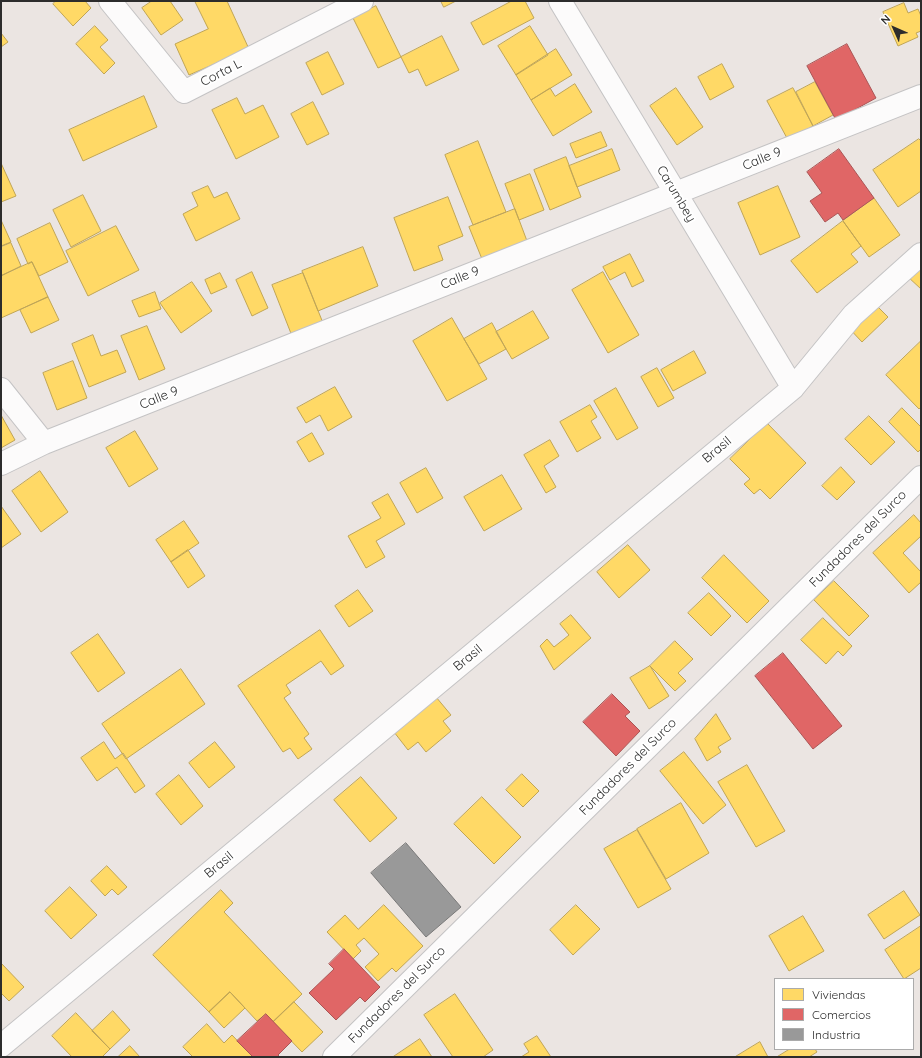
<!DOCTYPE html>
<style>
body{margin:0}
#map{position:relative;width:922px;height:1058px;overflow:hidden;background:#ebe5e2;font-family:Quicksand,sans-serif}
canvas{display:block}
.frame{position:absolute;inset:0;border:2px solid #2c2c2c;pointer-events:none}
.legend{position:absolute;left:774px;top:978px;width:140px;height:72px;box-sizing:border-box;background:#fff;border:1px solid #ababab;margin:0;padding:5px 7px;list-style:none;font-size:12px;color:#2c2c2c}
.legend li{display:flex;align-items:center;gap:8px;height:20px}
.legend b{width:20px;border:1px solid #ababab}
.north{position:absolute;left:874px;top:8px;width:40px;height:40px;-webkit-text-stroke:3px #fff;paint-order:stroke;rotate:315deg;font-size:11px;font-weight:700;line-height:16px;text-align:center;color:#2c2c2c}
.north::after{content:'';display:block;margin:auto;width:14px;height:18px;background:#2c2c2c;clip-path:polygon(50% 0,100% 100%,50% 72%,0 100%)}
</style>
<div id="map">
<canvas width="922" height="1058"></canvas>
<div class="frame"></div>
<ul class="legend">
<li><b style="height:11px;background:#ffd966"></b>Viviendas</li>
<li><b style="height:11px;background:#e06666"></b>Comercios</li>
<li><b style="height:11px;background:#999"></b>Industria</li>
</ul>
<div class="north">N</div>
</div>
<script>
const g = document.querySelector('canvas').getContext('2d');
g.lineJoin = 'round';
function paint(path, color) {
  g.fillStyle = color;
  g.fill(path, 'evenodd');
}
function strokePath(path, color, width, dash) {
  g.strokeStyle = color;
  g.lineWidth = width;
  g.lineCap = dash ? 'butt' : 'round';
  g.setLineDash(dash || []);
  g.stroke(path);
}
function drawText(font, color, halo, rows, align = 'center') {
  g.font = font + ' Quicksand,sans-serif';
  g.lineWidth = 4;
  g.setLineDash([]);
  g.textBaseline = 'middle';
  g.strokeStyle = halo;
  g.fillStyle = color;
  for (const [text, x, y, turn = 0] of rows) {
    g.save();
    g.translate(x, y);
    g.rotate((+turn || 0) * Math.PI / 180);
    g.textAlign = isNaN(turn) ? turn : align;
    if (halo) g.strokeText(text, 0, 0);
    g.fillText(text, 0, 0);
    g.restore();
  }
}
const homes = new Path2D(`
 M56,1H85L91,8L73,26L53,4Z
 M152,1H170L183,20L161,35L142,8Z
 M195,1H227L249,49L189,75L175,44L208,29Z
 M441,1H456L444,7Z
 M512,1H525L534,18L483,45L471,23Z
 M904,3L908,13L918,9L921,16V31L916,33L918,37L898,46L883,12Z
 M376,6L401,57L378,68L353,18Z
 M95,26L108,40L100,47L115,63L104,74L76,44Z
 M530,26L548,55L516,75L498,46Z
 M1,33L8,42L1,47Z
 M442,36L459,70L426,86L418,69L409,73L401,57Z
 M556,49L572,75L531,100L516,75Z
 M328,52L344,84L322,95L306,63Z
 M722,64L734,87L710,100L698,77Z
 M815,82L833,115L813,126L796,92Z
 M575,84L592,112L553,136L531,100L550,88L555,96Z
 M676,88L703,127L677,145L650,106Z
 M793,88L813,126L788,140L767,101Z
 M144,96L157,127L83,161L69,130Z
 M237,98L245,114L263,105L279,137L236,159L212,110Z
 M313,102L329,134L307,145L291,114Z
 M601,132L607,146L576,158L570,144Z
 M919,139L921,141V191L898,207L873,170Z
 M478,141L506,212L473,225L445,155Z
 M612,149L620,170L577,187L569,166Z
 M566,157L581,197L550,210L534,170Z
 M1,163L16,196L1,202Z
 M530,174L544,210L519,220L505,184Z
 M208,186L214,198L227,192L240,219L196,241L183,214L198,206L192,193Z
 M778,186L800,237L760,255L738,203Z
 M83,195L101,231L71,247L53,210Z
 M448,197L463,236L438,246L443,260L414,271L394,218Z
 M874,198L900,235L869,257L843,221Z
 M515,209L527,241L482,259L469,227Z
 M1,220L11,242L1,246Z
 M843,221L861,246L851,254L858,262L817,293L791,261Z
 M50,223L68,262L39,276L32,262L28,264L17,239Z
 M116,226L139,270L88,296L66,251Z
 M11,243L21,266L1,276V247Z
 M363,247L378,286L318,311L302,271Z
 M630,254L644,281L632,287L625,272L610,280L603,267Z
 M32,262L48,297L1,318V276Z
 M921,262V289L907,276Z
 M252,272L268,308L252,316L236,280Z
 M603,272L639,335L608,353L572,290Z
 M220,273L227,287L211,294L205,280Z
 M303,273L323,323L292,336L272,285Z
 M192,282L212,311L181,333L160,303Z
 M155,292L161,309L139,317L132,301Z
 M48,297L59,320L31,333L20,310Z
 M872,301L888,317L862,342L847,326Z
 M533,311L549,338L512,359L496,332Z
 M452,318L487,379L447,401L413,341Z
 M492,323L506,349L479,364L464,339Z
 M147,326L165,369L139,380L121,336Z
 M93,335L101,356L117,350L126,372L89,387L72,344Z
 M921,341V407L919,409L886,375Z
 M694,351L706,373L673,391L661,370Z
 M73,361L87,398L57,410L43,373Z
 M657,368L674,398L658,407L641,377Z
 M335,387L352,417L328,431L320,415L306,423L297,408Z
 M616,388L638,428L617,440L594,401Z
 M590,405L597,417L591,421L601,438L577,452L560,422Z
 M902,408L921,427V449L918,452L889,422Z
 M1,415L15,440L1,448Z
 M869,416L895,442L871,465L845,439Z
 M767,423L806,463L770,499L760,489L754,494L744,484L750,479L730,459Z
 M135,431L158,469L129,487L106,448Z
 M312,433L324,454L309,462L297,442Z
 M550,440L559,456L544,466L556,487L546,493L524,455Z
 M841,467L855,482L837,500L822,486Z
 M426,468L443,498L417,513L400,483Z
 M40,471L68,512L41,532L12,491Z
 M502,475L522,509L484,531L464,497Z
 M388,494L405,524L376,541L385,557L366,568L348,536L381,518L372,503Z
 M1,506L21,534L1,548Z
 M914,515L921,523V536L903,553L921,572V582L909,593L873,553Z
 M184,521L199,543L171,562L156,540Z
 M628,545L650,570L619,598L597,572Z
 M188,550L205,576L188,588L171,562Z
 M724,555L769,601L747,623L702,578Z
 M834,581L869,616L849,636L814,600Z
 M358,590L373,611L349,627L335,606Z
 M709,593L731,616L711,636L688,613Z
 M571,615L591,638L554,670L540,646L547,639L554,647L569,635L560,624Z
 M823,618L852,646L843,656L838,651L826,664L801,640Z
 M320,630L344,666L331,675L321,661L286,685L291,693L284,698L309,734L304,738L312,749L298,759L290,748L283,752L238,686Z
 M98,634L125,673L98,692L71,653Z
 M675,641L693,659L678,673L686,681L675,691L650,666Z
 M650,666L669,696L649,709L630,678Z
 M181,669L205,704L126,759L102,724Z
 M436,697L451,715L443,721L451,731L426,752L418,742L408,750L394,732Z
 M716,714L731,739L718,747L721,752L707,761L695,739Z
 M104,742L115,759L123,753L145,786L135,793L117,767L97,781L81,758Z
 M215,742L235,767L209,788L189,763Z
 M684,752L726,805L703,824L660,771Z
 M747,765L785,831L756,847L718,782Z
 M522,774L539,791L523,807L506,790Z
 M179,775L203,806L181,825L156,794Z
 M361,777L397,818L370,842L334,800Z
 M482,797L521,837L494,864L454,824Z
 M681,803L709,853L666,879L637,829Z
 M637,830L671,889L638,908L604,849Z
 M107,866L127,887L118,895L112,889L105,896L91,881Z
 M70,887L97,915L71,939L45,911Z
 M221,890L233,903L224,912L302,994L273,1022L266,1014L257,1021L230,992L209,1012L153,955Z
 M904,891L920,915L884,939L868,915Z
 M384,905L423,946L396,972L392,968L378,981L365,967L379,954L364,938L356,945L361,951L353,959L327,932L345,915L358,929Z
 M576,905L600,929L573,955L550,930Z
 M803,916L824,951L789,971L769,936Z
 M921,926V968L904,979L885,950Z
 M1,963L24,987L9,1001L1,993Z
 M230,992L245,1008L224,1028L209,1012Z
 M455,994L493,1050L483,1057H453L424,1015Z
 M294,1002L323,1032L302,1052L273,1022Z
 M113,1011L130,1030L110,1049L92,1031Z
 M76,1013L110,1049L102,1057H72L52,1036Z
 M207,1024L224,1043L232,1035L253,1057H193L183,1047Z
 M537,1036L551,1057H521L529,1052L524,1044Z
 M420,1039L432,1057H393Z
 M760,1042L768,1057H735Z
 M130,1046L140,1057H118Z
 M790,1049H815L817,1052L809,1057H777Z`);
const shops = new Path2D(`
 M847,44L876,98L836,120L807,66Z
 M839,149L874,198L843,220L838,213L825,222L810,201L822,193L807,172Z
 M783,653L842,726L813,749L755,676Z
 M612,694L630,712L625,716L640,731L616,756L583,722Z
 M344,949L380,987L365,1002L360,997L336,1020L309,993L334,969L329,964Z
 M266,1014L292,1041L278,1055L280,1057H253L237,1041Z`);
const industry = new Path2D(`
 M406,843L461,907L426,937L371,873Z`);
const street = new Path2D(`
 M110,1L184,92L362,1
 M560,1L793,388
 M1,389L44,443
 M1,464L44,443L921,96
 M1,1046L793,388L853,315L921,254
 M334,1057L921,477`);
const streetNames = [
 ["Corta L",221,73,-27],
 ["Calle 9",762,159,-22],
 ["Carumbey",676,194,59],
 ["Calle 9",460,278,-22],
 ["Calle 9",159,398,-22],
 ["Brasil",717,450,-40],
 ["Fundadores del Surco",858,539,-45],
 ["Brasil",468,658,-40],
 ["Fundadores del Surco",628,767,-45],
 ["Brasil",219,865,-40],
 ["Fundadores del Surco",397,995,-45]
];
paint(homes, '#ffd966');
strokePath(homes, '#c0a555', 1);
paint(shops, '#e06666');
strokePath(shops, '#a55', 1);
paint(industry, '#999');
strokePath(industry, '#787878', 1);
strokePath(street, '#c4c3c4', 24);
strokePath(street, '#fcfbfb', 22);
drawText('13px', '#2c2c2c', '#fff', streetNames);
</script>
